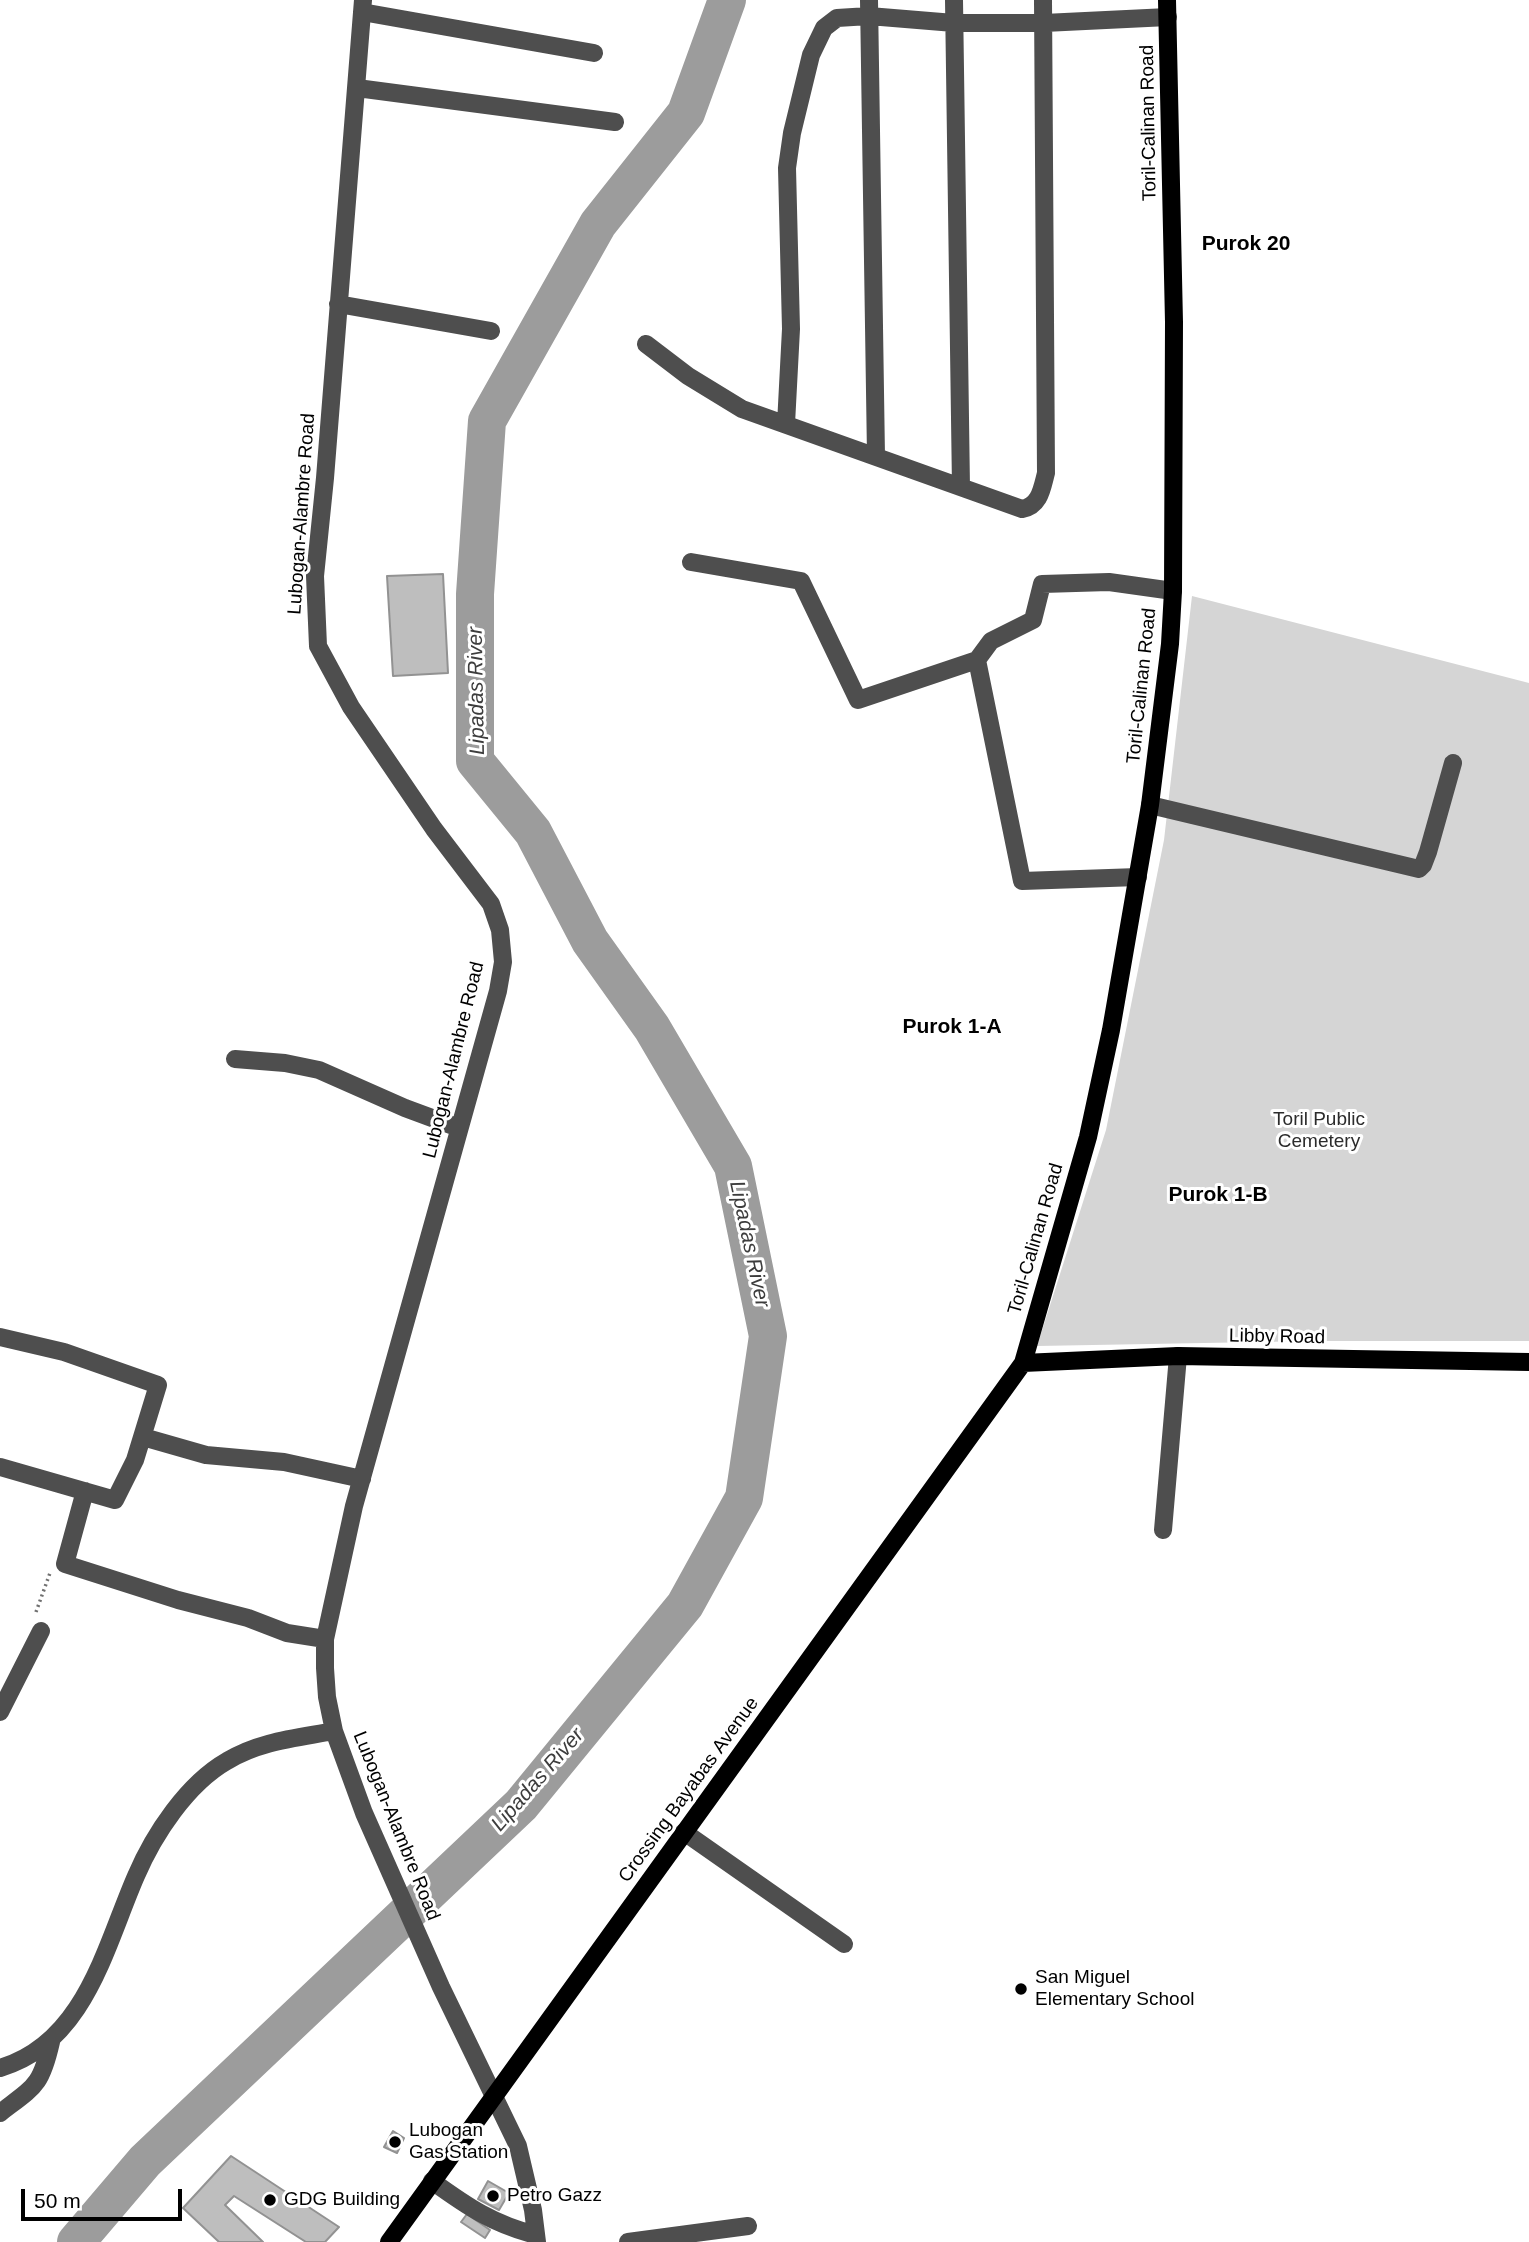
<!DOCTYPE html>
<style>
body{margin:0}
#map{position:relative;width:1529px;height:2242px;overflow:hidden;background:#fff;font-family:Arial,sans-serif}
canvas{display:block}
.scale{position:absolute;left:21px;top:2189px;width:161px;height:32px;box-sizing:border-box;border:4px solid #000;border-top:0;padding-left:9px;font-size:21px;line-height:24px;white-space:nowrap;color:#000;-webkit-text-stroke:5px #fff;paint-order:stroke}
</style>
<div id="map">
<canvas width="1529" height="2242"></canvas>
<div class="scale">50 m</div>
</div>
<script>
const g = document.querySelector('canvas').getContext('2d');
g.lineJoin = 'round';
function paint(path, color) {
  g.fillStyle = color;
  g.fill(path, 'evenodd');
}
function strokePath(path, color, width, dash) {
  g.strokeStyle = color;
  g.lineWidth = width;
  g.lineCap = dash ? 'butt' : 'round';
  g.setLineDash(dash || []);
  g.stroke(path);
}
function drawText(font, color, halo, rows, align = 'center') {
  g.font = font + ' Arial,sans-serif';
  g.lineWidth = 6;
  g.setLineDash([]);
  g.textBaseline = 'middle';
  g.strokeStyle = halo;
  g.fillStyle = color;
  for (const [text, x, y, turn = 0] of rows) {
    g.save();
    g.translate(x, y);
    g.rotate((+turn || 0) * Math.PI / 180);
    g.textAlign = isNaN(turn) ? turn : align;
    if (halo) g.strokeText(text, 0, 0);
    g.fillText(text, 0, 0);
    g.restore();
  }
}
const green = new Path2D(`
 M1192,596L1529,683V1341H1316L1037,1346L1106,1130L1164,840Z`);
const river = new Path2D(`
 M76,2242L145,2161L521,1805L685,1605L744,1498L768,1336L733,1166L652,1028L590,941L533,832L475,761V594L487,421L598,224L686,113L727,0`);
const building = new Path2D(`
 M443,574L448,673L393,676L387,576Z
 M393,2131L404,2138L397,2153L384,2147Z
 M231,2156L339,2227L325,2242H306L234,2196L225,2205L263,2242H219L183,2208Z
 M488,2181L509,2193L499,2210L478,2199Z
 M467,2214L490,2230L485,2238L461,2222Z`);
const path = new Path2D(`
 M36,1612L50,1573`);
const minor = new Path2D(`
 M363,0L325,478L315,576L318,646L351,707L434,829L491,904L500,930L503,962L498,991L354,1506L325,1639V1668L327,1697L334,1731L364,1813L441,1987L518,2146L533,2210L537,2242
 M869,0L876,456
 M954,0L961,487
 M362,12L594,53
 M357,88L615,122
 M338,304L491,331
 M646,344L688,376L742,409L1022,509C1040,506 1042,488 1046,473L1043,0
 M786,424L791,329L787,168L792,133L811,55L824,28L837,18L869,16L954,23H1044L1168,17
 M691,562L801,581L858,700L977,660L991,641L1033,620L1042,584L1109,582L1173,591
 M977,660L1022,881L1138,877
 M1150,805L1419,869L1423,865L1428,852L1453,763
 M235,1059L285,1063L319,1070L405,1108L459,1128
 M0,1337L64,1352L158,1385L135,1460L115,1500L0,1467
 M143,1437L206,1455L284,1462L362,1479
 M85,1491L65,1564L178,1600L248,1618L287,1633L325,1639
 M1163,1530L1178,1356
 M0,1712L41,1631
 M684,1832L844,1944
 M0,2068C85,2043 105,1947 136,1876C154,1834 187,1784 227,1761C260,1741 297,1738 334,1731
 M0,2113C35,2086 41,2086 51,2042
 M432,2181C468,2207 493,2224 536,2235
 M628,2242L748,2226`);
const major = new Path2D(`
 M1023,1363L1178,1356L1529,1362
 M389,2242L1023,1363L1088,1137L1111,1030L1150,805L1170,644L1173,591L1174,322L1167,0`);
const markers = [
 [1021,1989,7,"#000"],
 [395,2142,7,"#000"],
 [493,2196,7,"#000"],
 [270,2200,7,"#000"]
];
const streetNames = [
 ["Toril-Calinan Road",1149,123,-91],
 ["Lubogan-Alambre Road",302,514,-86],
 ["Toril-Calinan Road",1142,686,-84],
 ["Lubogan-Alambre Road",454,1060,-76],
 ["Toril-Calinan Road",1036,1239,-74],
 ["Libby Road",1277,1337,1],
 ["Crossing Bayabas Avenue",689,1790,-54],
 ["Lubogan-Alambre Road",396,1826,68]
];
const parkNames = [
 ["Toril Public",1319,1120],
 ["Cemetery",1319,1142]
];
const poiNames = [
 ["San Miguel",1035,1978],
 ["Elementary School",1035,2000],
 ["Lubogan",409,2131],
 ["Gas Station",409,2153],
 ["Petro Gazz",507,2196],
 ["GDG Building",284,2200]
];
const neighbourhoodNames = [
 ["Purok 20",1246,244],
 ["Purok 1-A",952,1027],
 ["Purok 1-B",1218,1195]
];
const waterNames = [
 ["Lipadas River",477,691,-91],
 ["Lipadas River",749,1244,78],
 ["Lipadas River",538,1780,-49]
];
paint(green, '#d5d5d5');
strokePath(river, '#9c9c9c', 38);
paint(building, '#bebebe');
strokePath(building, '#929292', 2);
strokePath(path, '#707070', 3.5, [2, 3.5]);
strokePath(minor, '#4e4e4e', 18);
strokePath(major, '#000', 18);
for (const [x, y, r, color] of markers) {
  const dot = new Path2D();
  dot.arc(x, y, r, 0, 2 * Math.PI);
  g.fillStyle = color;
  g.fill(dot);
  strokePath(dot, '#fff', 2.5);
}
drawText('19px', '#000', '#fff', streetNames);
drawText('19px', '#2c2c2c', '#fff', parkNames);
drawText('19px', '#000', '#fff', poiNames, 'left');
drawText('bold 21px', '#000', '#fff', neighbourhoodNames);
drawText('italic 21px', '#3d3d3d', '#fff', waterNames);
</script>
